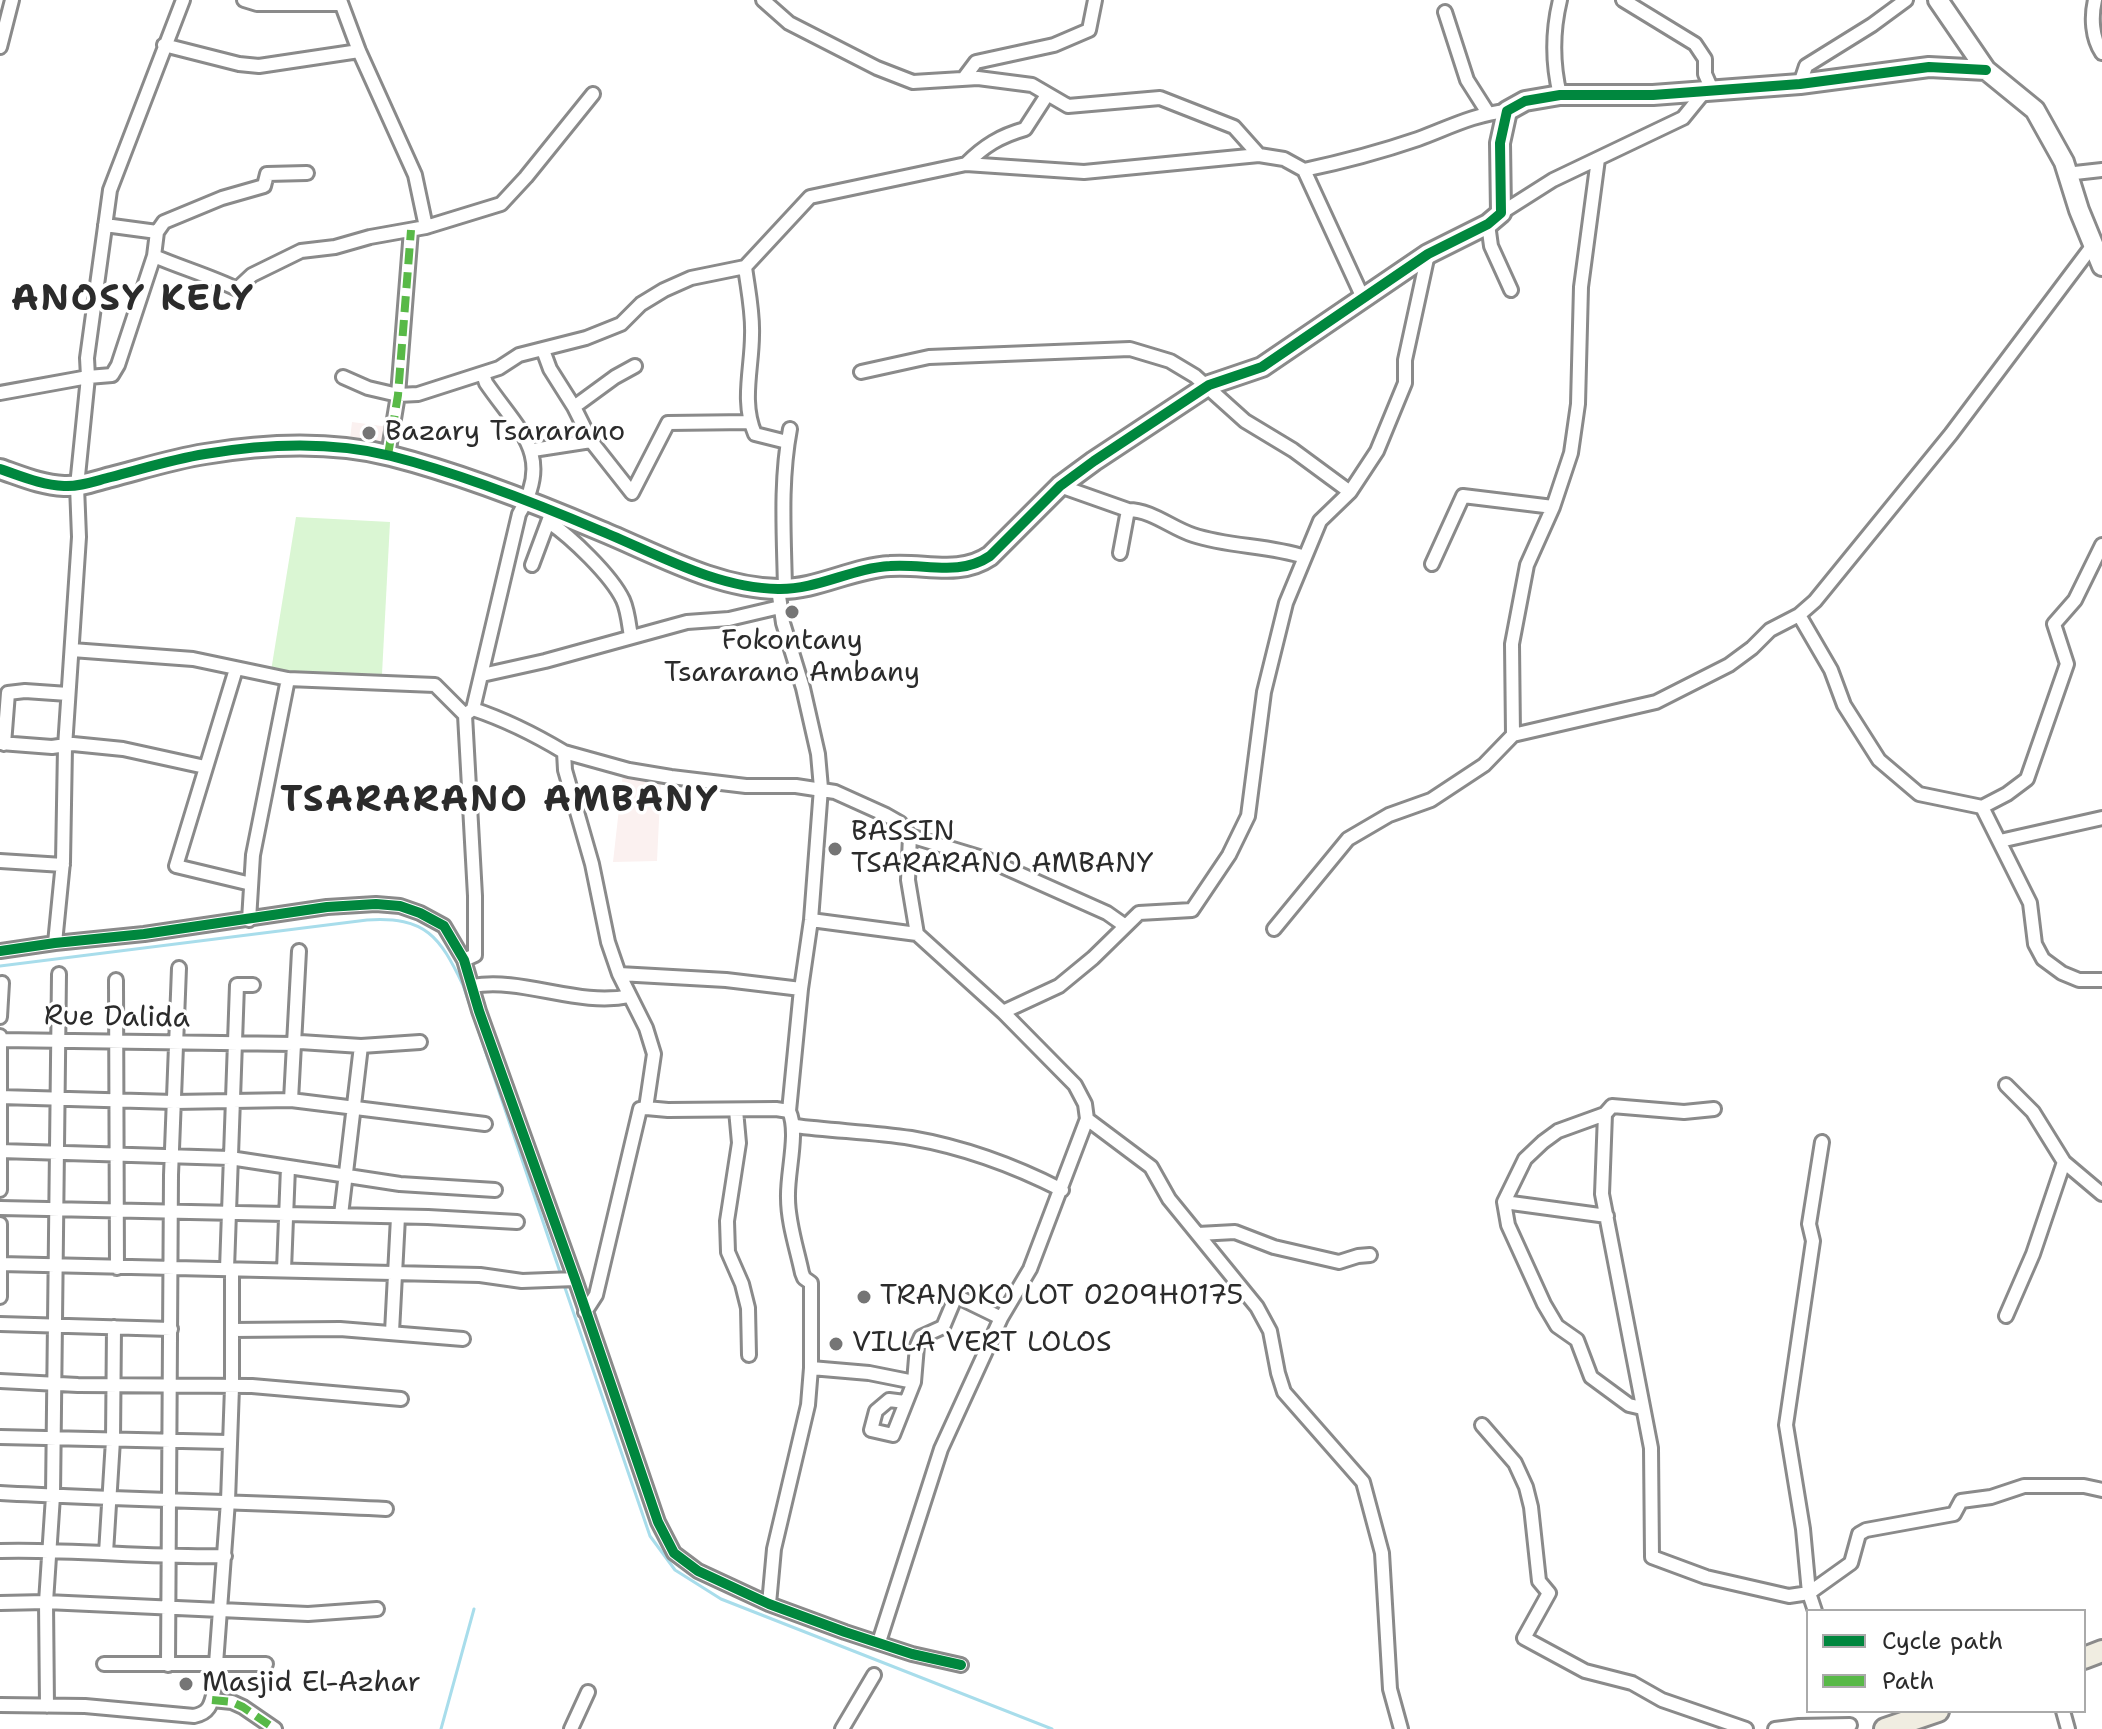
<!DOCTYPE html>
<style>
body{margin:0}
#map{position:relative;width:2102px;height:1729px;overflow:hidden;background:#fff;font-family:"Shantell Sans",sans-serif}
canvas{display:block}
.legend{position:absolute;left:1806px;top:1609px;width:280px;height:104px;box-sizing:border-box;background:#fff;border:2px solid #aaa;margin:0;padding:10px 14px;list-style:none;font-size:24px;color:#2b2b2b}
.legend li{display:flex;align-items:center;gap:16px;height:40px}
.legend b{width:40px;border:2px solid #aaa}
</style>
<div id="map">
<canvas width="2102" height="1729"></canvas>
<ul class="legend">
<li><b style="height:10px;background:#00873e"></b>Cycle path</li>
<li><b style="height:10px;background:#58b947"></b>Path</li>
</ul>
</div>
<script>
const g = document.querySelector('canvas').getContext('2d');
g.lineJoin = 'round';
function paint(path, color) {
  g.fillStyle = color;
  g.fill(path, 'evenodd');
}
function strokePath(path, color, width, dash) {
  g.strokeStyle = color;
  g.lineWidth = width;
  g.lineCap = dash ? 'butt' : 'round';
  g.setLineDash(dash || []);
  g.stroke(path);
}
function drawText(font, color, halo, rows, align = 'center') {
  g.font = font + ' "Shantell Sans",sans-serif';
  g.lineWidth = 7;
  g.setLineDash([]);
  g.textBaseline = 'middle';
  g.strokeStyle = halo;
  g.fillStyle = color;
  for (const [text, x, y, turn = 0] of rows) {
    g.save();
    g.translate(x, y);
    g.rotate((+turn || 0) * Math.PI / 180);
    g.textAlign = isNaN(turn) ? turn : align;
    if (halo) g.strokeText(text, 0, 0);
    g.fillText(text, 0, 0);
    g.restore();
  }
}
const built = new Path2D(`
 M352,422L389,427L386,447L350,439Z
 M623,773L661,779L657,861L613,862Z`);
const green = new Path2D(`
 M296,517L390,522L382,674L271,671Z`);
const stream = new Path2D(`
 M0,966L367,920C426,916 440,937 463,985L561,1275
 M3,1271H51
 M563,1282L650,1536L675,1570L721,1599L1052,1729
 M441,1729L474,1609`);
const street = new Path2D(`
 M244,0L257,4H341
 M340,0L359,51L415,175L426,227
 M763,0L789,23L877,68L913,82L978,78L1032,85L1068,106L1160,98L1234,127L1259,155
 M1560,0C1552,33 1552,62 1560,95
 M1623,0L1695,44L1705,59V74L1712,90
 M2095,0C2091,17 2092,38 2102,53
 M1445,12L1467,80L1488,113
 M164,45L239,64L259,66L359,51
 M0,47L12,0
 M964,78L976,62L1054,45L1089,30L1095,0
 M1800,84L1806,66L1872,25L1906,0
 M966,164C984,146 1000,136 1025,129L1047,95
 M1304,170C1342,162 1380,152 1418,139C1448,128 1474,114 1507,111
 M2066,174L2102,170
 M1501,213L1553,180L1683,118L1705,91
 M1488,224L1491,246L1511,290
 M105,225L157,232
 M154,256C182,268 210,276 237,289L252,275L301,251L335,247L370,237L426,227L501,204L526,177L593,94
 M745,267C748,290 753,312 752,335C752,368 741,402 755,434L787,442
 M543,350L550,369L574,407L591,441L632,493L668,423L750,422
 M861,372L929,357L1130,349L1170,361L1195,376L1245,421L1293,450L1350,492
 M343,377L368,388L398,395L418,394L499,368L519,355L586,338L621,324L641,304L664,290L691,278L745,267L810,197L966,164L1084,172L1259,155L1284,159L1304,170L1363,298
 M0,393L88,377L87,358L110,190L183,0
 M574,407L615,377L635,366
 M533,450L591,441
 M388,455L398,395L411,230
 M1060,486L1128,510C1152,510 1171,528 1193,535C1229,547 1268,545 1305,557
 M549,522C571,537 611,575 623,600C628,611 629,625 631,637
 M1120,553L1128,510
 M1432,564L1463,496L1553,507
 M532,565L551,514
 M785,589C784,535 780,482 790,429
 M1799,615L1831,670L1844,705L1879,760L1919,794L1982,807L2030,903L2035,944L2043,959L2062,973L2079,980H2102
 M72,650L193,659L288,679L435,685L465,715L473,709C506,720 534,734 564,752L565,770L592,864L608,942L619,974L646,1028L654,1054L646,1108L640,1109L596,1295L585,1312
 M236,669L176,866L251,884
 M482,675L545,661L687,622L729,619L780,607
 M473,709L519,514C554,455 519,431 486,383L483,374
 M1513,735L1512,644L1527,565L1553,507L1571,453L1578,404L1581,287L1598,159
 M0,743L52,747L73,744L123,749L205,767
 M4,744L8,693L25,691L68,694
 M564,752L629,770L671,777L746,786H796L835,792L886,815L900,823L910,836L986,859L1107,913L1124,925
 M1982,807L2007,794L2027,779L2067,664L2054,624L2075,600L2102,545
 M910,836L908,880L917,934
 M2000,841L2102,818
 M0,861L63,865
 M249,920L253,855L288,679
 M811,920L917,934L1003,1012L1075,1085L1085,1104L1087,1119L1030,1269L1001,1318L941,1449L879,1642
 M1274,929L1348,839L1389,815L1431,800L1484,765L1513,735L1656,702L1729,665L1752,648L1770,630L1799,615L1815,601L1951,434L2093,245
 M55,943L63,862L65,747L79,537L77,486L88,377L112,375L118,365L154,256L157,232L164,222L222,198L264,186L267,174L307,173
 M0,951L55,943L144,934L327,907L376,904L400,906L420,913L444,926L464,960L479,1011L575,1279L658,1522L674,1553L698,1571L769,1604L845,1632L912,1654L961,1665
 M464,960L475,955V896L465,715
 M619,974L726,980L801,989
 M116,980L117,1268
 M472,986C524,977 577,1007 630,996
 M1003,1012L1059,986L1093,958L1139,913L1192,910L1229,855L1248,816L1264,692L1286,603L1320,521L1350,492L1377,451L1405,383V360L1428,254
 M0,1017L2,983
 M0,1036V1190
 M0,1040L294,1044L300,1042L361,1046L420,1042
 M2006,1085L2033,1112L2064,1162L2102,1194
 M0,1097L174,1102L291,1100L485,1124
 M291,1100L299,951
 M646,1108L668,1110L776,1109L789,1111
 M736,1110L739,1143L727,1221L728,1252L742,1284L748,1308L749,1355
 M1605,1114L1602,1194L1651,1448L1652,1557L1706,1577L1789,1596L1809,1593L1851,1563L1859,1534L1866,1530L1954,1514L1961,1501L1991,1497L2024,1486H2084L2102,1490
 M1087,1119L1151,1167L1169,1199L1257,1307L1270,1331L1278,1373L1284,1392L1363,1482L1382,1553L1390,1689L1401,1729
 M795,1126C833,1131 873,1132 911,1138C963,1147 1015,1166 1062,1190
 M0,1151L230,1158L400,1184L495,1190
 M1504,1202L1607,1216
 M0,1208L428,1217L517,1222
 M341,1215L361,1046
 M0,1224V1297
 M1198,1234L1235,1232L1274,1247L1339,1262L1358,1256L1370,1255
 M0,1264L480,1275L522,1281L575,1279
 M227,1269L237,985H253
 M284,1270L288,1167
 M2006,1316L2033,1254L2064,1162
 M0,1324L171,1329
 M232,1330L340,1329L463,1339
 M392,1332L398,1217
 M811,1368L869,1373L914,1382
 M0,1381L78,1385L252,1386L401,1399
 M905,1402L889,1400L876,1411L871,1430L893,1435L914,1382L917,1346L921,1337L943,1327L956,1296L1001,1318
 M1642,1408L1629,1405L1591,1377L1577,1340L1557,1326L1544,1304L1508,1225L1504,1202L1525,1159L1543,1142L1558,1131L1605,1114L1612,1106L1684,1112L1714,1109
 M1482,1425L1515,1463L1526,1487L1531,1507L1539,1581L1549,1593L1524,1638L1585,1671L1632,1683L1662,1700L1746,1729
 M0,1437L228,1442
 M0,1493C129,1500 258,1502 386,1509
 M0,1551C75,1549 150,1558 225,1556
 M106,1553L113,1440L114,1327
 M0,1603L46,1602L308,1614L377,1609
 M769,1604L774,1549L808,1405L811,1368V1283L804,1278L802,1273C797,1249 788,1223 788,1198C787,1172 799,1133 789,1111L801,989L811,920L821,788L818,754L803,688L783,623L778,589
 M1815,1611L1809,1593L1803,1529L1786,1425L1813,1241L1809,1224L1822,1142
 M104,1664H266
 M168,1665L171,1175L179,968
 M212,1700L232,1702L243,1707L275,1729
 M0,1705L85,1706L194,1716C209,1713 211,1705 214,1691L228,1501L232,1387V1269
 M47,1706L46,1602L53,1496L59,974
 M2063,1711L2068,1729
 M571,1729L588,1692
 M842,1729L874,1675
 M1775,1729L1799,1726L1850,1725`);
const secondary = new Path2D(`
 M1938,0L1986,70L2035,110L2064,162L2079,210L2102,266
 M0,469C21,476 41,485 64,486C80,487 95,481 111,477C142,469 173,459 205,454C265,444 331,441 391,456C462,474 533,502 601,531C657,554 716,588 778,589C817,590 852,568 890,566C924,563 959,577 990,556L1060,486L1094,461L1209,385L1262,367L1428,254L1488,224L1501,213L1500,143L1507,111L1525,101L1560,95H1653L1800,84L1929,67L1986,70`);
const primary = new Path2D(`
 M2084,1658L2102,1651
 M1885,1729L1938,1711`);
const quiet = new Path2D(`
 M388,455L398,395L411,230
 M212,1700L232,1702L243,1707L275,1729`);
const cycleway = new Path2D(`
 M0,469C21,476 41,485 64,486C80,487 95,481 111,477C142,469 173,459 205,454C265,444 331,441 391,456C462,474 533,502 601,531C657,554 716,588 778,589C817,590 852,568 890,566C924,563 959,577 990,556L1060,486L1094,461L1209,385L1262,367L1428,254L1488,224L1501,213L1500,143L1507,111L1525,101L1560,95H1653L1800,84L1929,67L1986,70
 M0,951L55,943L144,934L327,907L376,904L400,906L420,913L444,926L464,960L479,1011L575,1279L658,1522L674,1553L698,1571L769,1604L845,1632L912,1654L961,1665`);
const markers = [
 [369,433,8,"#757575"],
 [792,612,8,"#757575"],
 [835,849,8,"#757575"],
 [864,1297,8,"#757575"],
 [836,1344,8,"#757575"],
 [186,1684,8,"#757575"]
];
const poiNames = [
 ["Bazary Tsararano",385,433],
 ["Fokontany",792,642,"center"],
 ["Tsararano Ambany",792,674,"center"],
 ["BASSIN",851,833],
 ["TSARARANO AMBANY",851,865],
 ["TRANOKO LOT 0209H0175",880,1297],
 ["VILLA VERT LOLOS",852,1344],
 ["Masjid El-Azhar",202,1684]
];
const streetNames = [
 ["Rue Dalida",117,1018,1]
];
const districtNames = [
 ["ANOSY KELY",133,301],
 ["TSARARANO AMBANY",500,802]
];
paint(built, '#fbf1f0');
paint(green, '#daf6d3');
strokePath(stream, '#a8ddeb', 3);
strokePath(street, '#8a8a8a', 18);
strokePath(secondary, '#8a8a8a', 24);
strokePath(primary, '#8a8a8a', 26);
strokePath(street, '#fff', 12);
strokePath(secondary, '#fff', 18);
strokePath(primary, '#f0ede1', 20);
strokePath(quiet, '#58b947', 8, [16, 8]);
strokePath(cycleway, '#00873e', 10);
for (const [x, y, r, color] of markers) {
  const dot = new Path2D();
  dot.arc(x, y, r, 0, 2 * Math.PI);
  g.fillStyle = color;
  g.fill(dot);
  strokePath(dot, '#fff', 3);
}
drawText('28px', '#2b2b2b', '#fff', poiNames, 'left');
drawText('28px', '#2b2b2b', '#fff', streetNames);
g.letterSpacing = '2px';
drawText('bold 36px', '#2b2b2b', '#fff', districtNames);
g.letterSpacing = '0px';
</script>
